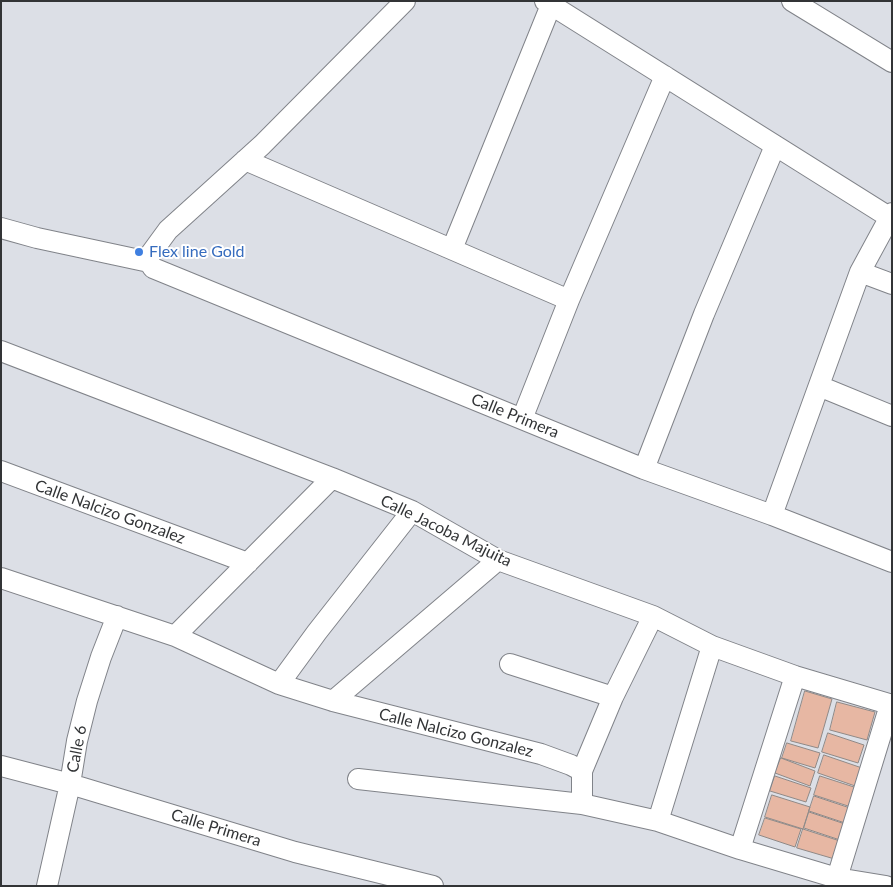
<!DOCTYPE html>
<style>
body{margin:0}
#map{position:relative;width:893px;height:887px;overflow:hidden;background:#dcdfe6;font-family:Lato,sans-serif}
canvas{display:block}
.frame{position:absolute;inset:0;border:2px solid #323436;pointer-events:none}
</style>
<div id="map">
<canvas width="893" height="887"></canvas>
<div class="frame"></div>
</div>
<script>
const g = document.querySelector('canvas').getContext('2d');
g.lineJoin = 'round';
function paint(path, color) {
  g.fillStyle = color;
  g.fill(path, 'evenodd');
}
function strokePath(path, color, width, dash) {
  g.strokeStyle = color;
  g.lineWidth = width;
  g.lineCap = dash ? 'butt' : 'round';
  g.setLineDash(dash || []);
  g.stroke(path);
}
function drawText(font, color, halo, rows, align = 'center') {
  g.font = font + ' Lato,sans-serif';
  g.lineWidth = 4;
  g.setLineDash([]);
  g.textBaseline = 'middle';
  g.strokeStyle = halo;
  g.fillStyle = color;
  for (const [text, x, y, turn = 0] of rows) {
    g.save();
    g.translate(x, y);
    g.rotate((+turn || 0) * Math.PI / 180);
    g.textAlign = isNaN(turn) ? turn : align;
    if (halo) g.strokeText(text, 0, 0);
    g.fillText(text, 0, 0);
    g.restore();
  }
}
const building = new Path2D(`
 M805,691L832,699L818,748L791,741Z
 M837,702L875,712L867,740L830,730Z
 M828,733L864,745L858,763L822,752Z
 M787,743L820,753L815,768L782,758Z
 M824,755L865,769L858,787L818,773Z
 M781,758L815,771L810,786L775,773Z
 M775,776L811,788L806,802L770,791Z
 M820,776L857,788L851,807L814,795Z
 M772,795L810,807L803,829L765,817Z
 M814,796L853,809L848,824L809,811Z
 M809,812L848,825L843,841L804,828Z
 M765,818L801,829L795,847L759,835Z
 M803,829L843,842L838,860L797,848Z`);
const minor = new Path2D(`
 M405,1L262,145L168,230L149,256V262L153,268L644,469L772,515L892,562
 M545,1L889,217
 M792,1L892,62
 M245,160L569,300
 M1,228L37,238L149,262
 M452,249L551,5
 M860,272L892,284
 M1,351L332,478L412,511L498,560L653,616L712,646L795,676L892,705
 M819,386L892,416
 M522,419L569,300L665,76
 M644,469L704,314L775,146
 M1,471L248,563
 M772,515L860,272L892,213
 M1,578L175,636L279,684L333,701L541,754L571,765L582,771V804L658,821L740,849L837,878L886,886
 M175,636L332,478
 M510,664L613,697
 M279,684L317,632L412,511
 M333,701L498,560
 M1,766L70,784L295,852L433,886
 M582,771L613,697L653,616
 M358,779L582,804
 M658,821L712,646
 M740,849L795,676
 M837,878L890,705
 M47,886L70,784L77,741L87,701L101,657L117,616`);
const markers = [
 [139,252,5,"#3f7fe0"]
];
const shopNames = [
 ["Flex line Gold",149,252]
];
const streetNames = [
 ["Calle Primera",515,416,22],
 ["Calle Nalcizo Gonzalez",110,512,20],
 ["Calle Jacoba Majuita",446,531,26],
 ["Calle Nalcizo Gonzalez",456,733,14],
 ["Calle 6",77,749,-79],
 ["Calle Primera",216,828,17]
];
paint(building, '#e7b7a3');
strokePath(building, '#908986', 1);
strokePath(minor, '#808389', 22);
strokePath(minor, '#fff', 20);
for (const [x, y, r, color] of markers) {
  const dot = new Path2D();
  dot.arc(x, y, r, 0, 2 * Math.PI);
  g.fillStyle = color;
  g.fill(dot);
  strokePath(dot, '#fff', 2);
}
drawText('16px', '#366cbe', '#fff', shopNames, 'left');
drawText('16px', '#323436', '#fff', streetNames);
</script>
